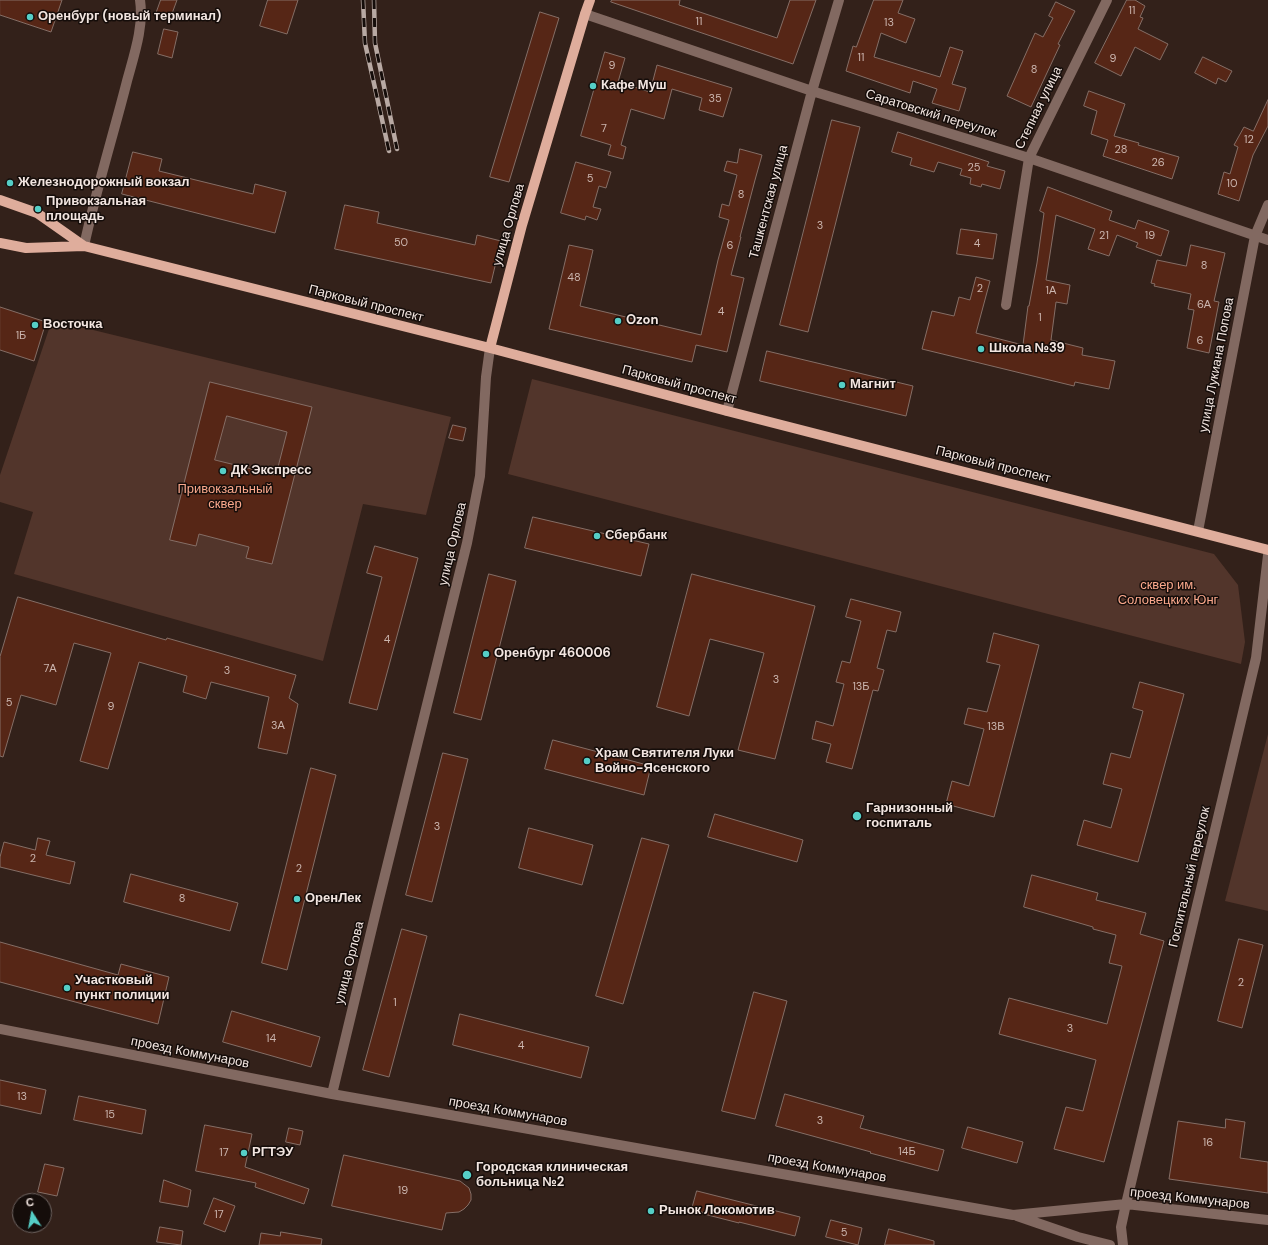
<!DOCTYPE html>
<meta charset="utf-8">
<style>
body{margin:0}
#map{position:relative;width:1268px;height:1245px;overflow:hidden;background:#33211a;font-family:"DM Sans",sans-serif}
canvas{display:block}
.north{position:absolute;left:12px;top:1193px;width:40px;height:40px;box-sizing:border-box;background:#150d0a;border:1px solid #6d6360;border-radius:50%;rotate:349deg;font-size:11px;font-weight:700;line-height:16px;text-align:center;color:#f2e5e0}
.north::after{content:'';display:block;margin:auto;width:14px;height:18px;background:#55cec6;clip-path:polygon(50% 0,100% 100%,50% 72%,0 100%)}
</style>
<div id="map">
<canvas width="1268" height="1245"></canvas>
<div class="north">С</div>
</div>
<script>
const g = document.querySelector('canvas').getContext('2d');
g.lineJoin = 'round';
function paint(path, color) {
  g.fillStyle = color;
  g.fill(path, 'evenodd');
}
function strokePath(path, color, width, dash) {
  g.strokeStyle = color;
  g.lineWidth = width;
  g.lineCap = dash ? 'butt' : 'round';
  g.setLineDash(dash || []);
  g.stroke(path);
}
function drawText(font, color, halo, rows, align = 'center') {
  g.font = font + ' "DM Sans",sans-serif';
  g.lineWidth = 3;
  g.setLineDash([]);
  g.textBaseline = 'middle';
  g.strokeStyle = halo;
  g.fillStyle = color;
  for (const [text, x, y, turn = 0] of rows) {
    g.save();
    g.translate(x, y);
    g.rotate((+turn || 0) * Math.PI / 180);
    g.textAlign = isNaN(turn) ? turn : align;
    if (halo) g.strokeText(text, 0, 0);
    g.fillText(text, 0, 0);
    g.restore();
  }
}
const green = new Path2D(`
 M52,320L451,417L426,515L363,504L323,661L14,574L33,512L0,502V475Z
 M532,379L1214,554L1238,585L1245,642L1241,664L508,474Z
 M1268,734V911L1225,901Z`);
const building = new Path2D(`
 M0,0H62L51,32L0,15Z
 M161,0H177L170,19L156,14Z
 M268,0H298L287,34L260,26Z
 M612,0H680L679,5L777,38L790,0H816L793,64L611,2Z
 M874,0H903L898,13L915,19L906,43L881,33L874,57L940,77L950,47L963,51L952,84L966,88L959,111L932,103L937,89L913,81L910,93L846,71L853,46L856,47Z
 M1127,0H1135L1145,6L1140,17L1143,18L1138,29L1168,44L1160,60L1135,47L1121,76L1095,63Z
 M1056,2L1075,11L1058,44L1060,45L1031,107L1007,96L1035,33L1043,37L1053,18L1049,16Z
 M540,12L559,18L509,182L490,177Z
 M164,29L178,32L172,58L158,54Z
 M605,52L625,58L618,82L650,92L657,65L732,88L723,117L699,110L702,98L672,89L664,119L631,109L621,145L626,147L623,159L608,155L611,145L581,136Z
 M1203,57L1232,71L1226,82L1218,78L1216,84L1195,73Z
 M1089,91L1125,104L1114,136L1139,143L1138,145L1179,157L1172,179L1103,156L1108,140L1091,134L1097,111L1084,106Z
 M1268,100V126L1253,155L1239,201L1218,194L1224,172L1230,174L1238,147L1234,145L1244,127L1253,131Z
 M832,120L860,127L808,332L780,325Z
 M898,132L989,162L987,166L1005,171L1000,189L982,184L981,187L970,184L971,178L960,175L962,169L938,162L934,172L910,165L912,158L892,152Z
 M740,149L762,155L755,180L740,237H741L731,275L744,278L727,352L696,345L692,362L549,329L569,245L593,250L580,306L701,335L718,260L729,220L719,217L722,204L729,206L737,175L724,171L727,161L737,163Z
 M133,152L162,159L159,171L253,194L255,184L286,192L275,233L122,194Z
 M576,162L611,172L606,188L599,186L593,207L601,209L597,220L586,216L585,220L561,213Z
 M1048,187L1112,211L1109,220L1135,229L1138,220L1169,231L1161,256L1136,247L1138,243L1117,235L1109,256L1088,249L1095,229L1056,215L1046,280L1070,285L1067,304L1056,302L1051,340L1083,348L1082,355L1115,361L1109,389L1075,382L1074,386L922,349L932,311L954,316L959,297L970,300L976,277L990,281L976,333L1023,345L1028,306H1029L1037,263L1044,213L1040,211Z
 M345,205L379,212L377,223L475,245L477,235L501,241L491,283L335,249Z
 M961,229L997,234L993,259L957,254Z
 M1191,245L1225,253L1214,301L1219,302L1209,353L1187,348L1194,310L1188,309L1191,294L1154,286L1155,284L1151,283L1157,260L1186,266Z
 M0,307L46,322L34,361L0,350Z
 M767,351L913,386L906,416L760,381Z
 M210,382L312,407L272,564L246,558L249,547L199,534L196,546L170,540ZM227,416L287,432L276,475L215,460Z
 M453,425L466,428L463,441L449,438Z
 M533,517L649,544L641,576L525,548Z
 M375,546L418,558L377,710L349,703L382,577L367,573Z
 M489,574L516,581L481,720L454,713Z
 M692,574L815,606L775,759L738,750L764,653L710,639L689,716L657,707Z
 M18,597L166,640L167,638L296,675L289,698L298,704L287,754L258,748L269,697L211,682L206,699L183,692L187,676L139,662L108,769L80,761L111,653L74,643L56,705L21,695L3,757L0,756V657Z
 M851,599L901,612L896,632L887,630L877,668L884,670L878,691L873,690L852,769L826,762L831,744L812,739L816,721L833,726L844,684L836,682L842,661L850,663L861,621L846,617Z
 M994,633L1039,645L994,817L946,804L952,781L969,786L984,729L964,724L968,708L987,712L1000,665L987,662Z
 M1140,682L1184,694L1138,862L1077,845L1084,820L1111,828L1122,789L1103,784L1111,753L1130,758L1143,711L1133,708Z
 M553,740L651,766L644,795L545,769Z
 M443,753L468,759L432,902L406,895Z
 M311,768L336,775L287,970L262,963Z
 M715,814L803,840L797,862L708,837Z
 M529,828L593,845L582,885L519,868Z
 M38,838L50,841L46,855L75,862L70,884L0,867V857L4,842L35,850Z
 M642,838L669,845L623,1004L596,996Z
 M131,874L238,903L230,931L124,902Z
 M1032,875L1098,893L1096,900L1146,913L1140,934L1164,941L1104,1162L1054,1149L1066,1107L1083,1111L1096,1060L999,1034L1009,998L1107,1024L1122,966L1109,963L1116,935L1093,929V927L1024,907Z
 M402,929L427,936L389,1077L363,1070Z
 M1239,939L1263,945L1242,1028L1218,1021Z
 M0,942L118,975L121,964L169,977L158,1024L0,982Z
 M754,992L787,1001L755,1119L722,1111Z
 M232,1011L320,1037L311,1067L223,1042Z
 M460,1014L589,1047L581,1078L453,1045Z
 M0,1080L46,1090L41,1114L0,1105Z
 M785,1094L864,1116L860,1128L944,1150L938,1171L870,1153L871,1152L776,1126Z
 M79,1096L146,1110L142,1134L74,1120Z
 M1226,1119L1245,1122L1240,1158L1268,1162V1193L1169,1179L1178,1121L1225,1128Z
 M205,1125L252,1134L245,1167L309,1189L304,1204L255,1187L256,1183L196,1171Z
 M968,1127L1023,1142L1017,1163L962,1148Z
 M289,1128L303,1131L300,1145L286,1142Z
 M344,1155L460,1181L469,1188L471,1194V1200L468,1205L464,1209L459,1212L446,1213L442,1230L332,1206Z
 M45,1164L64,1168L57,1196L38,1192Z
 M164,1180L191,1190L188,1207L160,1202Z
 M697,1191L800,1217L795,1236L739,1222V1223L704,1214L705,1213L692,1209Z
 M214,1198L235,1206L225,1232L204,1224Z
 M831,1220L862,1228L858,1245L826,1237Z
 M160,1227L183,1231L181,1245L157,1242Z
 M889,1229L934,1241V1245H885Z
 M281,1232L322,1239L321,1245H259L261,1233L280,1236Z`);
const minor = new Path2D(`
 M585,14L812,91L1029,158L1268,240
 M84,246C96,190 113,136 127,81C134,55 144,27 140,0
 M1006,305L1029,158L1107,0
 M727,411L812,91L839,0
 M1198,531L1255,236L1268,205
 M0,1029L332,1094L1013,1215L1126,1204L1268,1220
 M332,1094L378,903L467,543L480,476L486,377L490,348
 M1017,1216L1078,1237L1110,1245
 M1123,1245L1121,1227L1126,1204L1256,658L1268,555`);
const major = new Path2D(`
 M0,200L37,213L84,246L92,248L490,348L727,411L1268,550
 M0,243L26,248L84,246
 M490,348L522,225L585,14L590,0`);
const rail = new Path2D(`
 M363,0L365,43L389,151
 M374,0L375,43L397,149`);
const markers = [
 [30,17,4,"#55cec6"],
 [593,86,4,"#55cec6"],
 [10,183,4,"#55cec6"],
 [38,209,4,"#55cec6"],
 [618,321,4,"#55cec6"],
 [35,325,4,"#55cec6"],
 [981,349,4,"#55cec6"],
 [842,385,4,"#55cec6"],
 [223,471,4,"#55cec6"],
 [597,536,4,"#55cec6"],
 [486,654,4,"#55cec6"],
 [587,761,4,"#55cec6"],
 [857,816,5,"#55cec6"],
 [297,899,4,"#55cec6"],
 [67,988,4,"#55cec6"],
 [244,1153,4,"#55cec6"],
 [467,1175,5,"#55cec6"],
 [651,1211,4,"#55cec6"]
];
const numberNames = [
 ["11",1132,11],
 ["11",699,22],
 ["13",889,23],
 ["11",861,58],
 ["9",1113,59],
 ["9",612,66],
 ["8",1034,70],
 ["35",715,99],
 ["7",604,129],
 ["12",1249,140],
 ["28",1121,150],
 ["26",1158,163],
 ["25",974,168],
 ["5",590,179],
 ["10",1232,184],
 ["8",741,195],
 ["3",820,226],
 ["21",1104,236],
 ["19",1150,236],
 ["50",401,243],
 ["4",977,244],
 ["6",730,246],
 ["8",1204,266],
 ["48",574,278],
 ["2",980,289],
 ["1А",1051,291],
 ["6А",1204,305],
 ["4",721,312],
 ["1",1040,318],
 ["1Б",21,336],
 ["6",1200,341],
 ["4",387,640],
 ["7А",50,669],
 ["3",227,671],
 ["3",776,680],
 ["13Б",861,687],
 ["5",9,703],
 ["9",111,707],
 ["3А",278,726],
 ["13В",996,727],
 ["3",437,827],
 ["2",33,859],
 ["2",299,869],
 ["8",182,899],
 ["2",1241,983],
 ["1",395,1003],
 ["3",1070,1029],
 ["14",271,1039],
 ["4",521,1046],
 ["13",22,1097],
 ["15",110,1115],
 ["3",820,1121],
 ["16",1208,1143],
 ["14Б",907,1152],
 ["17",224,1153],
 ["19",403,1191],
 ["17",219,1215],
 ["5",844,1233]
];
const poiNames = [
 ["Оренбург (новый терминал)",38,17],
 ["Кафе Муш",601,86],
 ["Железнодорожный вокзал",18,183],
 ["Привокзальная",46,202],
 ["площадь",46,217],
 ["Ozon",626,321],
 ["Восточка",43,325],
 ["Школа №39",989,349],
 ["Магнит",850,385],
 ["ДК Экспресс",231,471],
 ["Сбербанк",605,536],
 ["Оренбург 460006",494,654],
 ["Храм Святителя Луки",595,754],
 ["Войно-Ясенского",595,769],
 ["Гарнизонный",866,809],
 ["госпиталь",866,824],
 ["ОренЛек",305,899],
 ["Участковый",75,981],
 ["пункт полиции",75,996],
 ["РГТЭУ",252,1153],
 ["Городская клиническая",476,1168],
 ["больница №2",476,1183],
 ["Рынок Локомотив",659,1211]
];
const streetNames = [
 ["Степная улица",1039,108,-64],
 ["Саратовский переулок",931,114,17],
 ["Ташкентская улица",769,202,-75],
 ["улица Орлова",509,225,-74],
 ["Парковый проспект",366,304,14],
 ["улица Лукиана Попова",1217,365,-79],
 ["Парковый проспект",679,385,15],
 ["Парковый проспект",993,465,14],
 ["улица Орлова",453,544,-77],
 ["Госпитальный переулок",1190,877,-77],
 ["улица Орлова",350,963,-76],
 ["проезд Коммунаров",190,1053,11],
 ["проезд Коммунаров",508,1112,10],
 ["проезд Коммунаров",827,1168,10],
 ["проезд Коммунаров",1190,1199,6]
];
const parkNames = [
 ["Привокзальный",225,490],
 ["сквер",225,505],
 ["сквер им.",1168,586],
 ["Соловецких Юнг",1168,601]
];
paint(green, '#52352b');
paint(building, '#562616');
strokePath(building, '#856e66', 1);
strokePath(minor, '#826961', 10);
strokePath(major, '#dfad9c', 10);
strokePath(rail, '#b8a9a3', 4.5);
strokePath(rail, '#150d0a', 3, [9]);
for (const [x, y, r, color] of markers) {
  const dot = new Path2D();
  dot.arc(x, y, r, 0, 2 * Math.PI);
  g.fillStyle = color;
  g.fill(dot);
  strokePath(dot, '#150d0a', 1.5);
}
drawText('11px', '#cbb5ae', null, numberNames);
drawText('bold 13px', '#f2e5e0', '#150d0a', poiNames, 'left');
drawText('13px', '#f2e5e0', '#150d0a', streetNames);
drawText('13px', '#faa88c', '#150d0a', parkNames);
</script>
